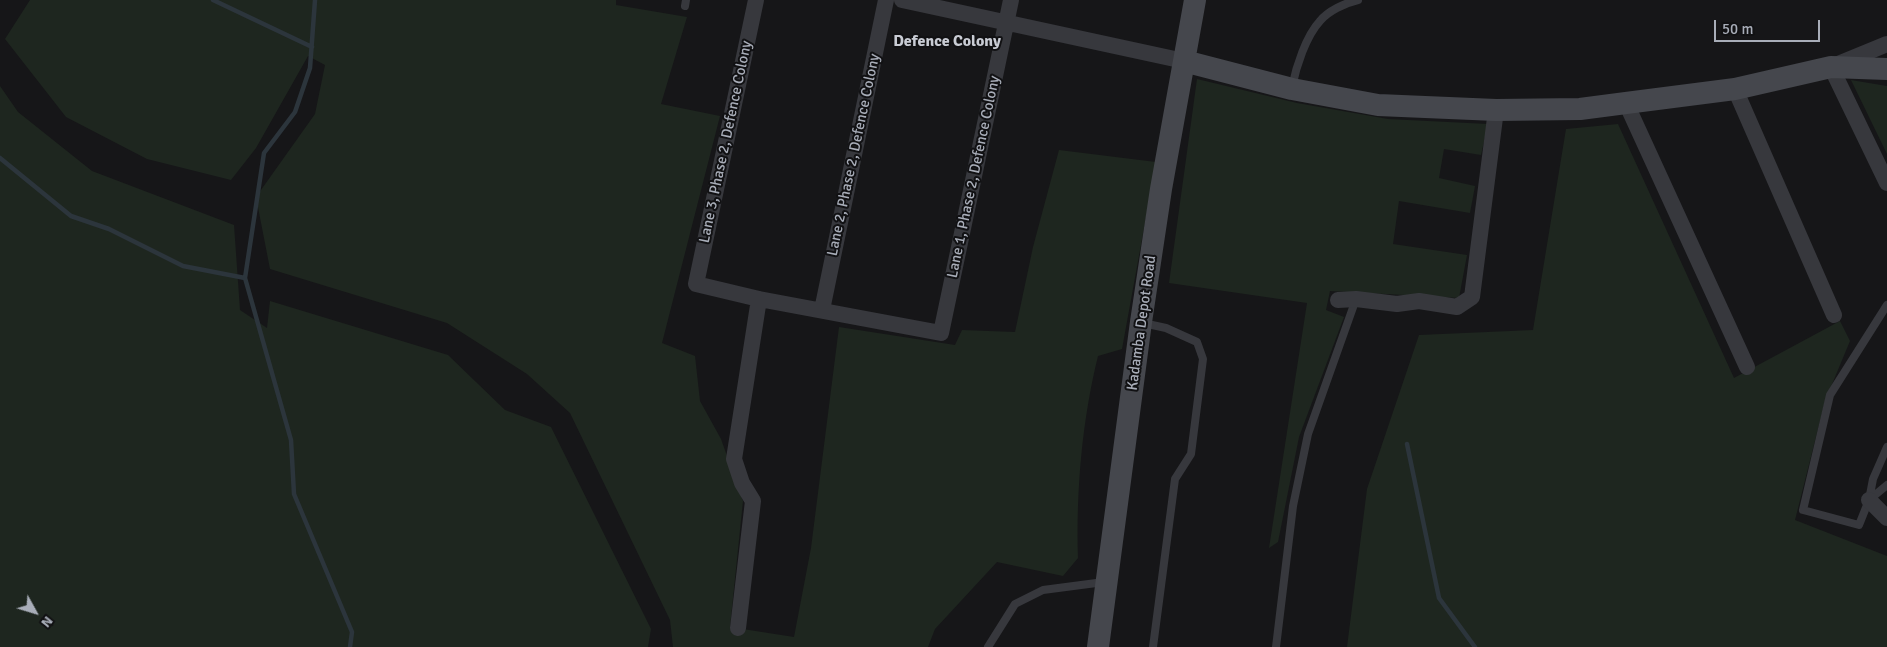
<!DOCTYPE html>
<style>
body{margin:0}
#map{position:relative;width:1887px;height:647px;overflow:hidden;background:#161618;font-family:Signika,sans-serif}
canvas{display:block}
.north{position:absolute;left:10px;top:587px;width:50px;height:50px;-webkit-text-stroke:4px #111113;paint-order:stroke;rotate:129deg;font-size:14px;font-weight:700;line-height:20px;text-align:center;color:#a8adb8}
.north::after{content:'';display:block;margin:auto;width:18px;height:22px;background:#a8adb8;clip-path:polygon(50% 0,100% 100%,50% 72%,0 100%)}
.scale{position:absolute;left:1714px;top:20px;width:106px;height:22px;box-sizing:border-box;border:2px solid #a8adb8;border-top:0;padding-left:6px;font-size:15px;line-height:18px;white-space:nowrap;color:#a8adb8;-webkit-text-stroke:4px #111113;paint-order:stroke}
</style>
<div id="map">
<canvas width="1887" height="647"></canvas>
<div class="north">N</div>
<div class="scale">50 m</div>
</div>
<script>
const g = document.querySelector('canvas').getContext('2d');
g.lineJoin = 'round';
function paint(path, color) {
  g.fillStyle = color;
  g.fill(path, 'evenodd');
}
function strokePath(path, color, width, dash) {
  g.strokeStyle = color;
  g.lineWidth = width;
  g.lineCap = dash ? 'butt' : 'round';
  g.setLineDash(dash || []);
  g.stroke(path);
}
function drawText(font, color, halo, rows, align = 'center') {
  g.font = font + ' Signika,sans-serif';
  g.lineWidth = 4;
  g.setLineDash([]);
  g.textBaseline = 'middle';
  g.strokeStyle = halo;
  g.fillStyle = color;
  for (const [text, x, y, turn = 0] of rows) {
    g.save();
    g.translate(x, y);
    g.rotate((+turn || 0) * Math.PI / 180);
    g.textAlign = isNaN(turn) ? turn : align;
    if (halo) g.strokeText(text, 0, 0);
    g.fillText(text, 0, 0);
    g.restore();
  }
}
const green = new Path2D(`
 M30,0H616V5L687,17L661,104L720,116L662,343L695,356L700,401L721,439L743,501L730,627L794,637L811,548L839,327L955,345L962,330L1015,332L1033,247L1059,150L1156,162L1122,349L1098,356C1082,421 1076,491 1078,558L1063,576L997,562L935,629L928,647H673L670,620L570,413L527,374L447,323L270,269L256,197L315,114L325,65L308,56L256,148L231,180L147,159L66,117L5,39Z
 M1197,79L1297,103L1388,119L1488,124L1481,155L1444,149L1439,178L1475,186L1470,213L1399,201L1393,244L1467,255L1459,298L1330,291L1326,310L1344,317L1299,437L1278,542L1269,548L1307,303L1169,283Z
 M1851,80L1887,86V154Z
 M0,86L18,112L92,171L234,225L240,310L267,328L270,301L448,355L505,410L551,427L651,629L648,647H0Z
 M1618,124L1734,378L1840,321L1850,341L1825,401L1795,520L1887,556V647H1347L1367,489L1419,335L1533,330L1566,129Z`);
const stream = new Path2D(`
 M213,0L312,47
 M315,0L310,68L295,112L264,153L245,278L291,440L294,494L352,632L350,647
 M0,158L71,216L109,229L183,266L245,278
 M1407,444L1439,598L1475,647`);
const lane = new Path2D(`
 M685,6L686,0
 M1292,87C1296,67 1306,36 1320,21C1328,11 1345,3 1358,0
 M1887,305L1830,395L1803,510L1859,525L1869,500L1873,479L1887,447
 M1143,323L1166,328L1197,342L1203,359L1191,454L1175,479L1153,647
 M1869,500L1887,485
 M988,647L1015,604L1043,590L1104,582
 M1276,647L1293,506L1308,434L1356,299`);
const street = new Path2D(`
 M756,0L696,284L759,299L941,333L1011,0
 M902,0L1184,61
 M1887,44L1831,67L1887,183
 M1735,89L1834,315
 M1626,103L1747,367
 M1338,300L1356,299L1397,304L1419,301L1457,307L1472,297L1496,110
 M822,310L886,0
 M1869,500L1887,518
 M738,628L753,501L742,483L734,459L759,299`);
const secondary = new Path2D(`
 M1184,61L1292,89L1378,105L1496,110L1580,109L1626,103L1735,89L1831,67L1887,69
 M1098,647L1141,322L1161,189L1195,0`);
const streetNames = [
 ["Lane 3, Phase 2, Defence Colony",726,142,-78],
 ["Lane 2, Phase 2, Defence Colony",854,155,-78],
 ["Lane 1, Phase 2, Defence Colony",974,177,-78],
 ["Kadamba Depot Road",1142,323,-82]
];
const neighbourhoodNames = [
 ["Defence Colony",947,42]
];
paint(green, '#1e261f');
strokePath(stream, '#2c353c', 4.5);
strokePath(lane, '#37383d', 8);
strokePath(street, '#37383d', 16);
strokePath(secondary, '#45474d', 22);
drawText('15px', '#a8adb8', '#111113', streetNames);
drawText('bold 16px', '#c9ccd4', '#111113', neighbourhoodNames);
</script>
